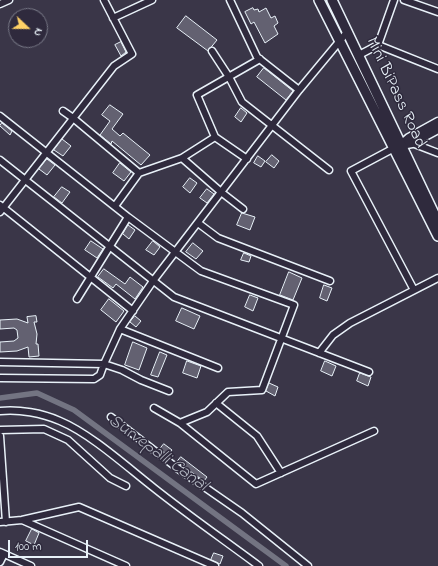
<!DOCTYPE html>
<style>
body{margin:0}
#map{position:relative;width:438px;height:566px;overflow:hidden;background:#3a3648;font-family:"Indie Flower",sans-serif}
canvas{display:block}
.north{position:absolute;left:8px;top:8px;width:40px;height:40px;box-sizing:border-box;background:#2f2a3d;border:1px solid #797a88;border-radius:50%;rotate:112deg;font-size:11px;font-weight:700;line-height:16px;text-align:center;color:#e8f1f8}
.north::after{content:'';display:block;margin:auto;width:14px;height:18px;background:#ffd166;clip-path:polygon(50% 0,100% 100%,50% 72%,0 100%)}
.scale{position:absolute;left:8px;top:540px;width:80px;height:18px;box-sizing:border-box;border:2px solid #e8f1f8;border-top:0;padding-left:5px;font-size:12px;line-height:14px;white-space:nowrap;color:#e8f1f8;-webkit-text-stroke:3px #2f2a3d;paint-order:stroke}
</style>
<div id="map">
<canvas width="438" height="566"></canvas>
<div class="north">N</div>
<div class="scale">100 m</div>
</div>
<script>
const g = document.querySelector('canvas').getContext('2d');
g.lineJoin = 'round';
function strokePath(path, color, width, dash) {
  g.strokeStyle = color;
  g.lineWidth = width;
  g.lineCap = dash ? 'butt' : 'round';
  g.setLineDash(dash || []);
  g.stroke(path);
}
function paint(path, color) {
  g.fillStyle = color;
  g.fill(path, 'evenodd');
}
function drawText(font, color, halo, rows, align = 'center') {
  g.font = font + ' "Indie Flower",sans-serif';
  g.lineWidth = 3;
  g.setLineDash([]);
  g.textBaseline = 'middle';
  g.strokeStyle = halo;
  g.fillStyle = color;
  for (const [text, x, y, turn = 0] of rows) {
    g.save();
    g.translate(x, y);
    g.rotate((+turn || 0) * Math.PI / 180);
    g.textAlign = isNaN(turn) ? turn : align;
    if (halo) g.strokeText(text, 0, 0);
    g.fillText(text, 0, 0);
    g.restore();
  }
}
const canal = new Path2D(`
 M0,398L37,393L74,410L286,566`);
const building = new Path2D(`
 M253,8L254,10L258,9L259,12L266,8L271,18L275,16L278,23L274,26L278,34L265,43L254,22L251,24L245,12Z
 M186,16L217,40L208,51L177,28Z
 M121,42L126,52L121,56L115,45Z
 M264,68L293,91L286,100L257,77Z
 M110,105L123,114L112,129L120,136L123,133L150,155L141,165L112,141L111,144L100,135L110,121L102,115Z
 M241,108L247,113L241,122L235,117Z
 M2,123L12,131L10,135L0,126Z
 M62,139L71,146L63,156L54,150Z
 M272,155L279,161L274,168L266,162Z
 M258,156L265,161L261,167L254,163Z
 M47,159L55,165L47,175L39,169Z
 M120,163L131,172L124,181L113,173Z
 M190,178L197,183L190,193L183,187Z
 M62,187L70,192L62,203L54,197Z
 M207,189L214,194L207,203L200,198Z
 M242,213L255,217L250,230L237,225Z
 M128,225L135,230L129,239L123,234Z
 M91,241L103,249L97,258L85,250Z
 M153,241L160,247L154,255L146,250Z
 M193,243L203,251L196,259L186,252Z
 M244,253L251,256L249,262L241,260Z
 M104,269L125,284L130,277L143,287L135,299L116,284L113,288L98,277Z
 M289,272L302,278L293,300L280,295Z
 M324,285L332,288L327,301L320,298Z
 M250,295L258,298L253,311L245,307Z
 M109,299L124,311L116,322L101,310Z
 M182,308L200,316L194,329L176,321Z
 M36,316L37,322H34L37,334L36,344H38L39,356L29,357L28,347L17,351L0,352V342L14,341L18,338L17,330L14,328L0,329V320L17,319L28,323L27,317Z
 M135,316L141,321L136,327L130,322Z
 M133,342L147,348L139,370L125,365Z
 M160,352L167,355L158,377L151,375Z
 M187,361L201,366L197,378L183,373Z
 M325,361L336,366L332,376L321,371Z
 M360,373L371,377L368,386L357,381Z
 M269,383L278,387L275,396L266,391Z
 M164,444L172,450L168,455L160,449Z
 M181,457L207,477L204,481L177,462Z
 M32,529L39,533L34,545L26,541Z
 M214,553L223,556L220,564L211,560Z`);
const minor = new Path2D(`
 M230,0L257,57L299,90
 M394,0L378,45L438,69
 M404,0L438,12
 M0,4L9,0
 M113,18L152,0
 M212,51L229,77L242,102L329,170
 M359,55L378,45
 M63,111L73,118L139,173
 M0,116L128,217L201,271L294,305L262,390L228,392L207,412L180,423L154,408
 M412,143L438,153
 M396,147L351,171L414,290
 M182,158L221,192L243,209
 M247,159L215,137L197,95L260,59
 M0,160L174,297L369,372
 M0,205L133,311
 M115,206L139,173L182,158L215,137
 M0,212L114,66L132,54L104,0
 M198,223L218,238L330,281
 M77,299L128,217
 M120,329L218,368
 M319,353L333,335L350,323L438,278
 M0,362L104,364L120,329L153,281L299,90L348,31
 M0,378L94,379L100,375L104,364L122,370L141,380L169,391
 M216,403L257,436L281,473
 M0,411C19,409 42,413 60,421C91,434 127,467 154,488C188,515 224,540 259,566
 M111,417L177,468L242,513L308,566
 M180,423L256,484L374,431
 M0,430L44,429L68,440L110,478L126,486
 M0,436L6,522
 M22,520L126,566
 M0,522L22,520L79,507L215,566
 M0,552L31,566
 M0,562L4,554`);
const tertiary = new Path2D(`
 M401,145L409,138L438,122
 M401,145L412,143L438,129`);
const secondary = new Path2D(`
 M319,0L438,236
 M332,0L438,222`);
const streetNames = [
 ["Mini BiPass Road",395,93,65]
];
const waterNames = [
 ["Survepalli Canal",157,454,36]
];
strokePath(canal, '#737482', 5.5);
paint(building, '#636171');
strokePath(building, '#e8f1f8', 1);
strokePath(minor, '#e8f1f8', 9);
strokePath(tertiary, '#e8f1f8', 11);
strokePath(secondary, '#e8f1f8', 12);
strokePath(minor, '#2f2a3d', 6);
strokePath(tertiary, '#2f2a3d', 8);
strokePath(secondary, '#2f2a3d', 9);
drawText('17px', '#e8f1f8', '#2f2a3d', streetNames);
drawText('italic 18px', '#aeb2bd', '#2f2a3d', waterNames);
</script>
